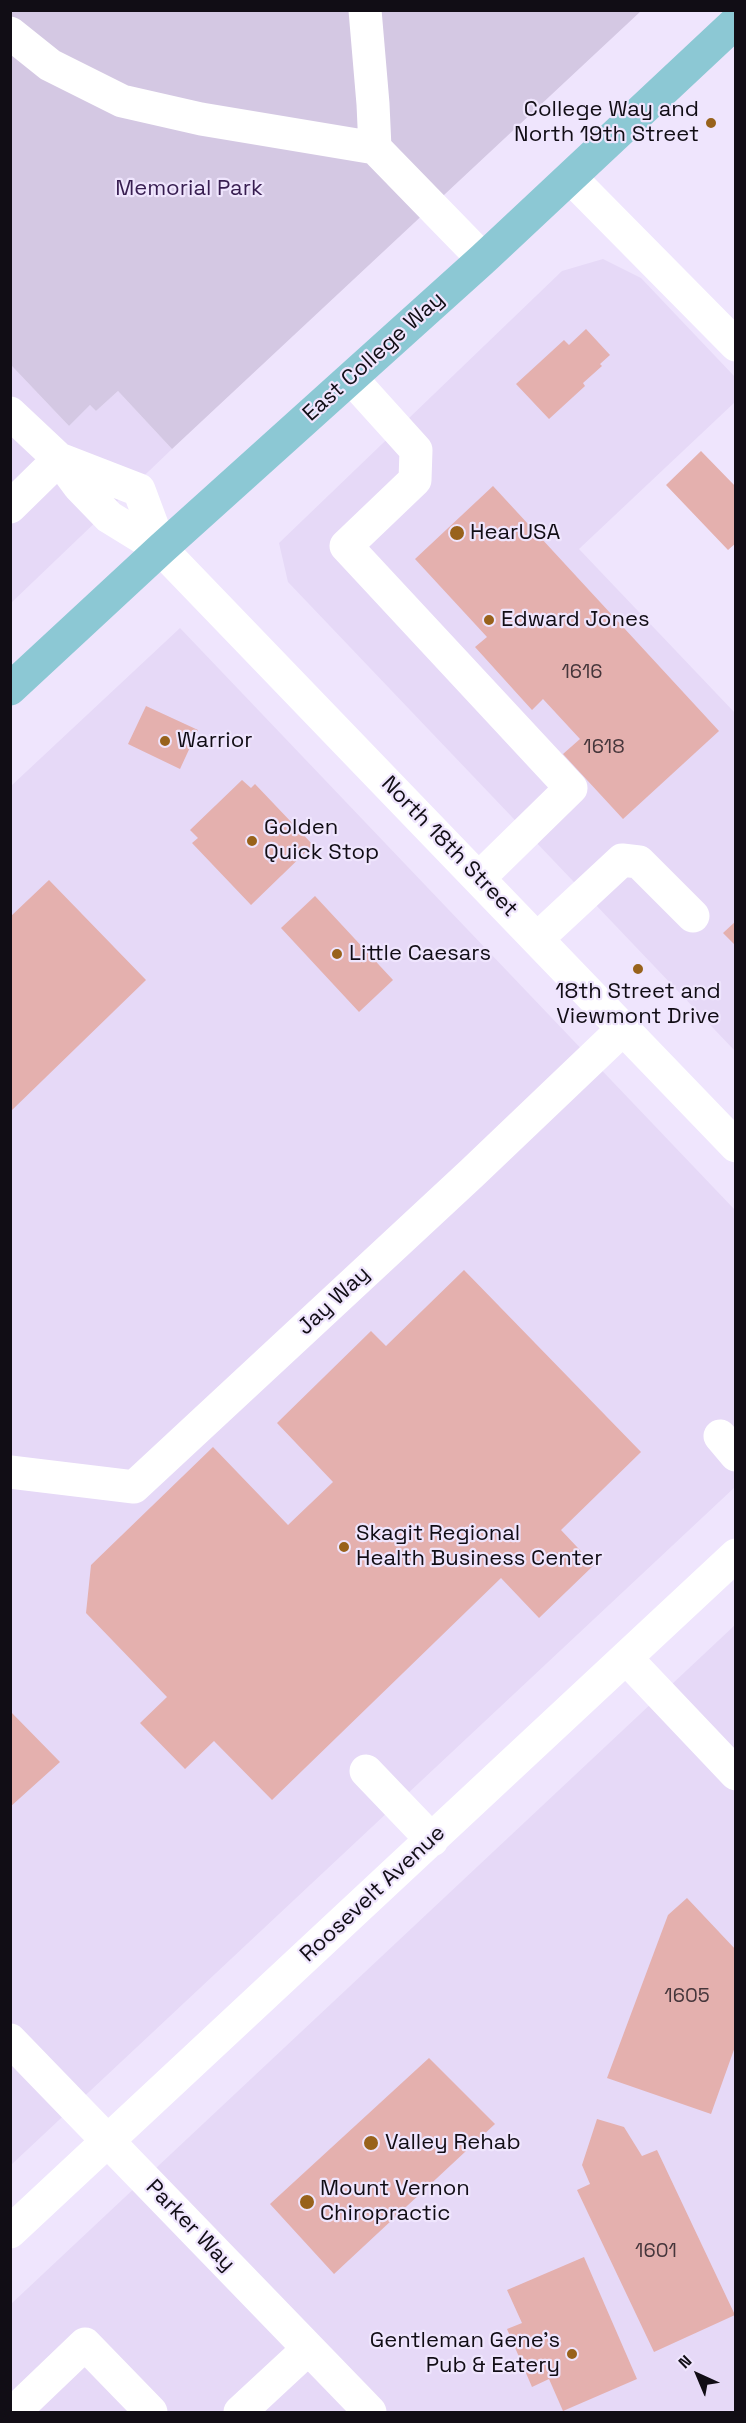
<!DOCTYPE html>
<style>
body{margin:0}
#map{position:relative;width:746px;height:2423px;overflow:hidden;background:#efe5fd;font-family:"Space Grotesk",sans-serif}
canvas{display:block}
.frame{position:absolute;inset:0;border:12px solid #110d15;pointer-events:none}
.north{position:absolute;left:668px;top:2345px;width:60px;height:60px;-webkit-text-stroke:4px #efe5fd;paint-order:stroke;rotate:316deg;font-size:16px;font-weight:700;line-height:24px;text-align:center;color:#110d15}
.north::after{content:'';display:block;margin:auto;width:21px;height:27px;background:#110d15;clip-path:polygon(50% 0,100% 100%,50% 72%,0 100%)}
</style>
<div id="map">
<canvas width="746" height="2423"></canvas>
<div class="frame"></div>
<div class="north">N</div>
</div>
<script>
const g = document.querySelector('canvas').getContext('2d');
g.lineJoin = 'round';
function paint(path, color) {
  g.fillStyle = color;
  g.fill(path, 'evenodd');
}
function strokePath(path, color, width, dash) {
  g.strokeStyle = color;
  g.lineWidth = width;
  g.lineCap = dash ? 'butt' : 'round';
  g.setLineDash(dash || []);
  g.stroke(path);
}
function drawText(font, color, halo, rows, align = 'center') {
  g.font = font + ' "Space Grotesk",sans-serif';
  g.lineWidth = 4.5;
  g.setLineDash([]);
  g.textBaseline = 'middle';
  g.strokeStyle = halo;
  g.fillStyle = color;
  for (const [text, x, y, turn = 0] of rows) {
    g.save();
    g.translate(x, y);
    g.rotate((+turn || 0) * Math.PI / 180);
    g.textAlign = isNaN(turn) ? turn : align;
    if (halo) g.strokeText(text, 0, 0);
    g.fillText(text, 0, 0);
    g.restore();
  }
}
const built = new Path2D(`
 M603,259L641,278L735,377V402L579,549L735,713V1051L288,582L279,543L562,271Z
 M11,365L69,426L90,405L96,411L118,391L172,449L11,603Z
 M180,628L735,1210V1487L11,2165V786Z
 M735,1625V2412H11V2304Z`);
const green = new Path2D(`
 M11,11H641L172,449L118,391L96,411L90,405L69,426L11,365Z`);
const building = new Path2D(`
 M586,329L610,355L600,364L602,366L583,383L585,386L549,419L516,384L564,340L569,345Z
 M701,451L736,487V543L728,550L666,485Z
 M493,486L719,731L623,819L563,754L580,739L543,699L532,710L475,647L487,637L415,559Z
 M146,706L198,730L180,769L128,744Z
 M242,780L251,788L255,784L313,845L251,905L192,843L198,838L190,830Z
 M49,880L146,980L10,1112V917Z
 M315,896L393,980L359,1012L281,928Z
 M736,921V946L723,933Z
 M464,1270L641,1452L561,1530L594,1565L539,1618L501,1578L272,1800L214,1741L185,1769L140,1723L167,1697L86,1613L91,1565L213,1447L288,1525L333,1482L277,1423L371,1331L386,1346Z
 M10,1711L60,1762L10,1807Z
 M687,1898L736,1950V2044L711,2114L607,2078L668,1915Z
 M429,2058L495,2124L334,2274L270,2204Z
 M597,2119L624,2127L642,2156L657,2150L735,2315L654,2352L577,2190L590,2184L582,2165Z
 M584,2257L637,2379L563,2411L549,2379L532,2387L507,2329L522,2323L507,2290Z`);
const minor = new Path2D(`
 M365,10L373,104L375,148
 M10,33L50,65L122,101L201,119L375,148L483,259
 M571,178L736,345
 M351,378L416,450L415,480L346,546L571,788L479,878
 M10,413L59,459L139,490L161,549
 M10,507L59,459L79,486L109,517L161,549L736,1146
 M537,939L622,860L639,862L693,916
 M720,1436L736,1455
 M10,1472L134,1487L472,1173L624,1028
 M626,1658L736,1774
 M366,1771L432,1840
 M10,2040L370,2412
 M10,2232L736,1555
 M14,2412L85,2344L151,2412
 M240,2412L308,2349`);
const major = new Path2D(`
 M10,689L161,549L483,259L736,22`);
const markers = [
 [711,123,6,"#98621b"],
 [457,533,8,"#98621b"],
 [489,620,6,"#98621b"],
 [165,741,6,"#98621b"],
 [252,841,6,"#98621b"],
 [337,954,6,"#98621b"],
 [638,969,6,"#98621b"],
 [344,1547,6,"#98621b"],
 [371,2143,8,"#98621b"],
 [307,2202,8,"#98621b"],
 [572,2354,6,"#98621b"]
];
const numberNames = [
 ["1616",582,673],
 ["1618",604,748],
 ["1605",687,1997],
 ["1601",656,2252]
];
const poiNames = [
 ["College Way and",699,110,"right"],
 ["North 19th Street",699,135,"right"],
 ["HearUSA",470,533],
 ["Edward Jones",501,620],
 ["Warrior",177,741],
 ["Golden",264,828],
 ["Quick Stop",264,853],
 ["Little Caesars",349,954],
 ["18th Street and",638,992,"center"],
 ["Viewmont Drive",638,1017,"center"],
 ["Skagit Regional",356,1534],
 ["Health Business Center",356,1559],
 ["Valley Rehab",385,2143],
 ["Mount Vernon",320,2189],
 ["Chiropractic",320,2214],
 ["Gentleman Gene's",560,2341,"right"],
 ["Pub & Eatery",560,2366,"right"]
];
const parkNames = [
 ["Memorial Park",189,189]
];
const streetNames = [
 ["East College Way",374,357,-42],
 ["North 18th Street",449,847,46],
 ["Jay Way",334,1301,-43],
 ["Roosevelt Avenue",373,1894,-43],
 ["Parker Way",190,2226,46]
];
paint(built, '#e6d9f7');
paint(green, '#d4c8e3');
paint(building, '#e4b0ae');
strokePath(minor, '#fff', 33);
strokePath(major, '#8cc8d4', 33);
for (const [x, y, r, color] of markers) {
  const dot = new Path2D();
  dot.arc(x, y, r, 0, 2 * Math.PI);
  g.fillStyle = color;
  g.fill(dot);
  strokePath(dot, '#efe5fd', 2);
}
drawText('20px', '#46363b', null, numberNames);
drawText('22px', '#110d15', '#efe5fd', poiNames, 'left');
drawText('22px', '#371d50', '#efe5fd', parkNames);
drawText('22px', '#110d15', '#efe5fd', streetNames);
</script>
